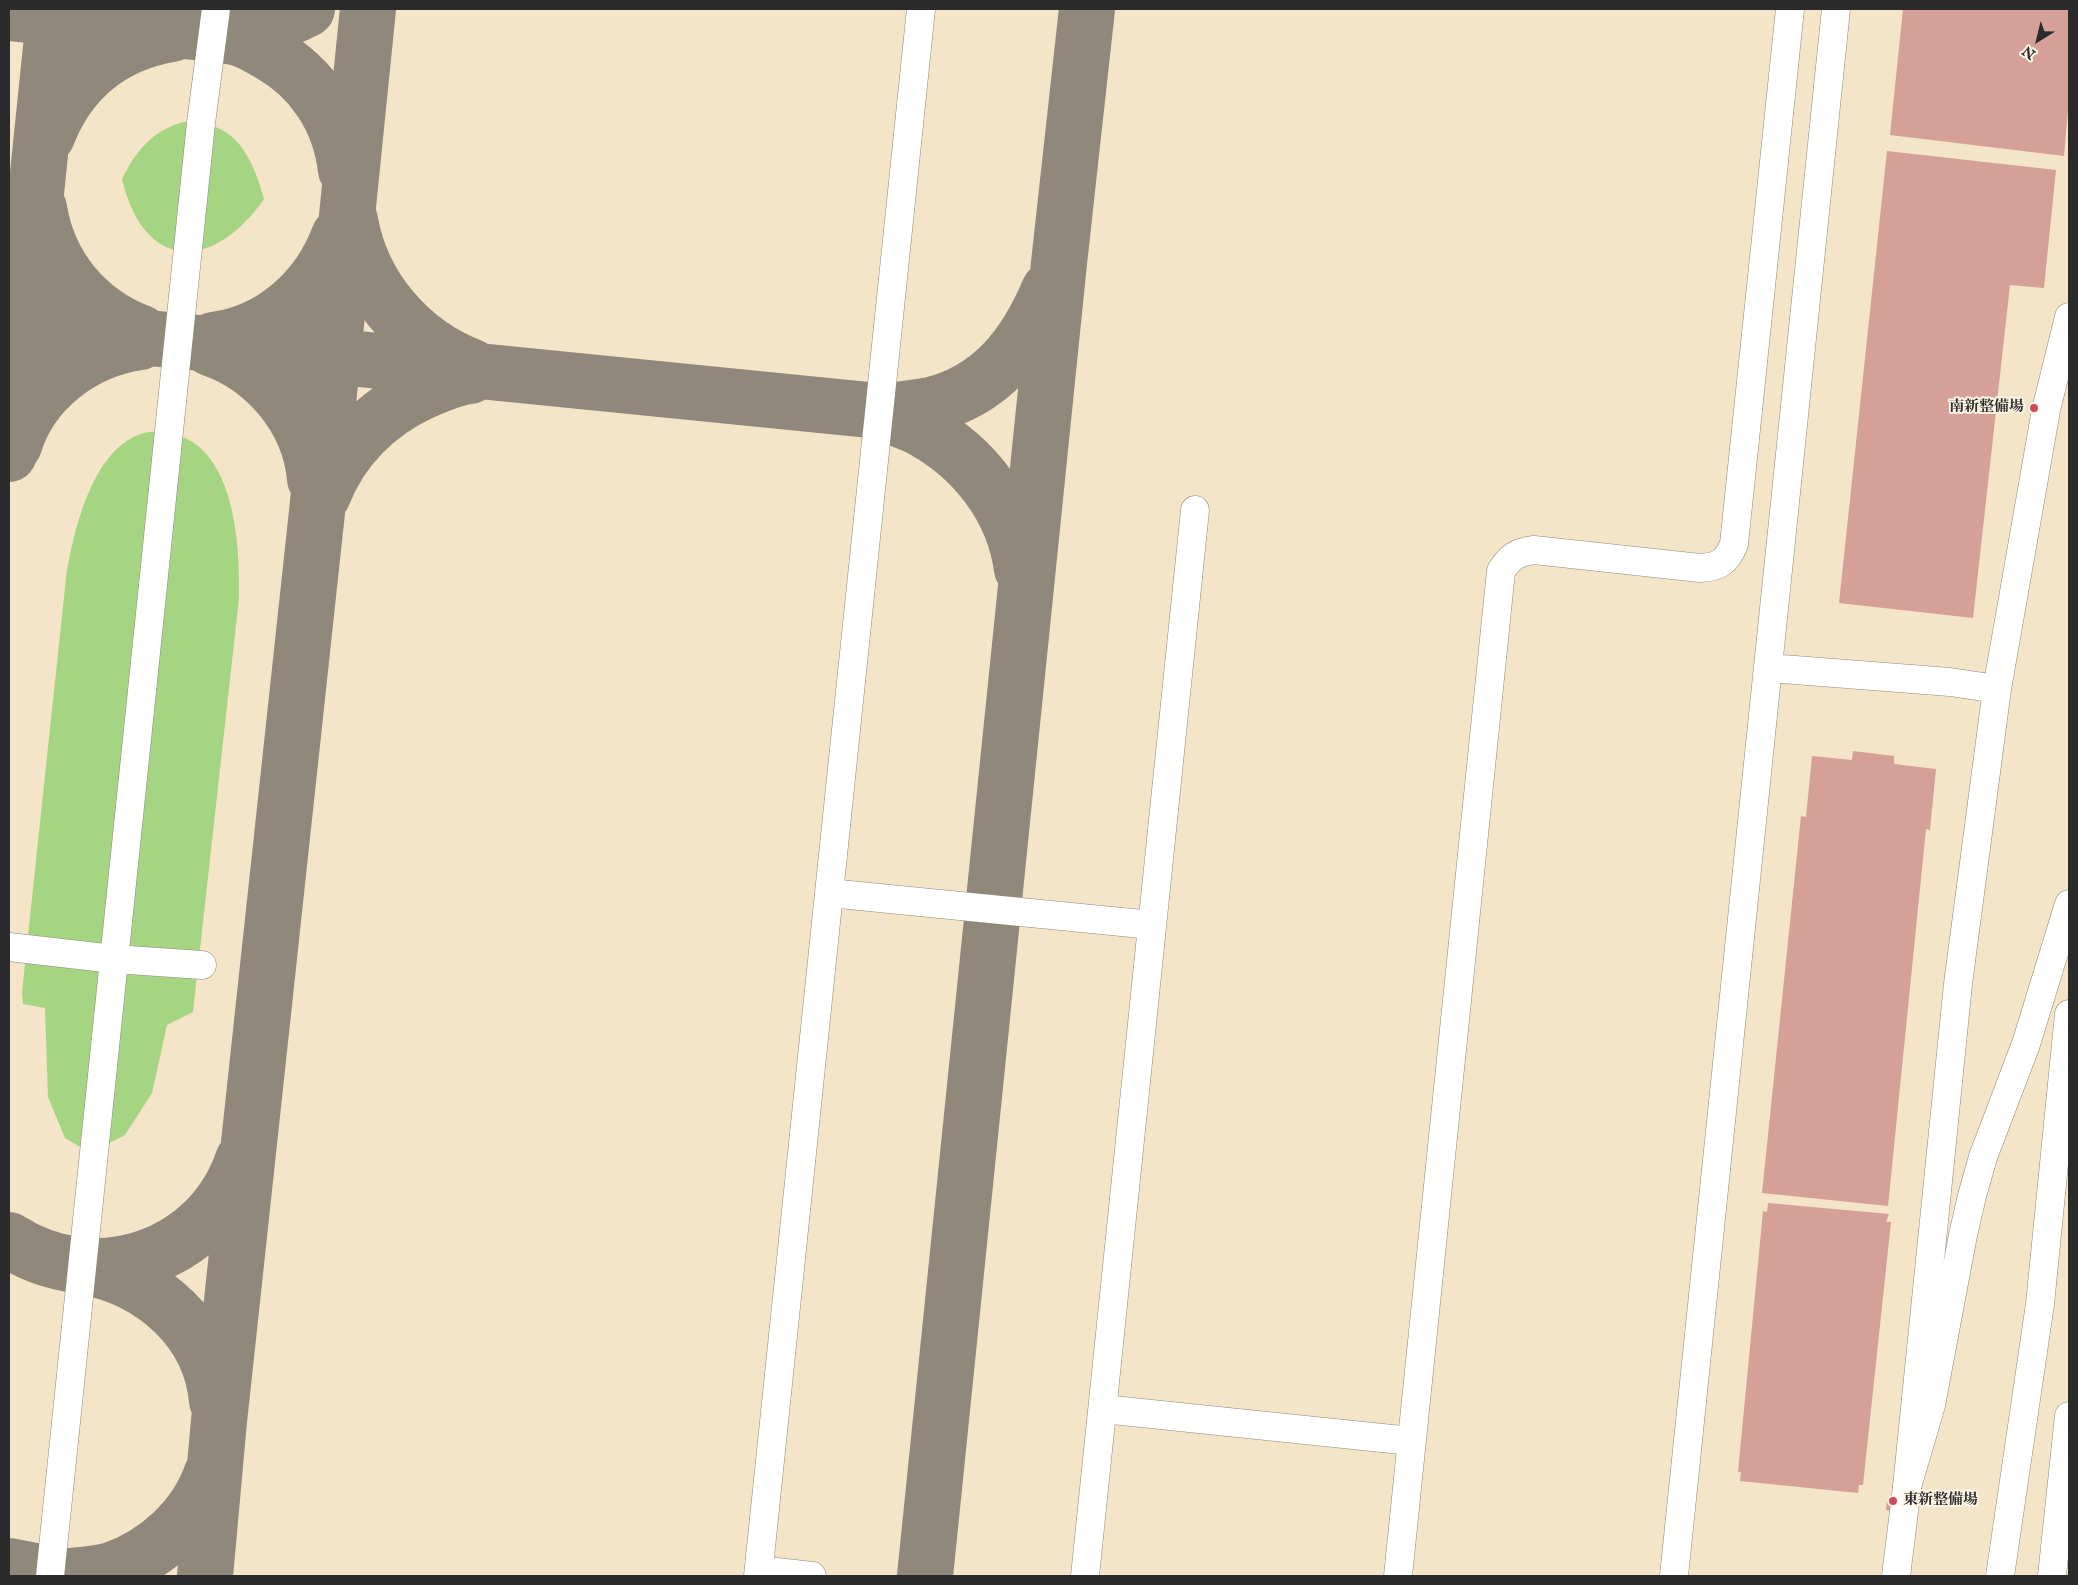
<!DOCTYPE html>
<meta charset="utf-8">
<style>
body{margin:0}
#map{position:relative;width:2078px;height:1585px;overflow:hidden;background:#f4e4c8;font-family:"IM FELL English",serif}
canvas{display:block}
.frame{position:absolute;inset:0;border:10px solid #2b2b2b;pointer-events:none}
.north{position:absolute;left:2013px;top:15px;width:50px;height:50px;-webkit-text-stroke:4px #fcf5e5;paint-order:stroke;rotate:216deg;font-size:14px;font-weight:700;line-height:20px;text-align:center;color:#2b2b2b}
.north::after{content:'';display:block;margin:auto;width:18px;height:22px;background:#2b2b2b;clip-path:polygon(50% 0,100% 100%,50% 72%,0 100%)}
</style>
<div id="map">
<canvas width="2078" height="1585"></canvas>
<div class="frame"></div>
<div class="north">N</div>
</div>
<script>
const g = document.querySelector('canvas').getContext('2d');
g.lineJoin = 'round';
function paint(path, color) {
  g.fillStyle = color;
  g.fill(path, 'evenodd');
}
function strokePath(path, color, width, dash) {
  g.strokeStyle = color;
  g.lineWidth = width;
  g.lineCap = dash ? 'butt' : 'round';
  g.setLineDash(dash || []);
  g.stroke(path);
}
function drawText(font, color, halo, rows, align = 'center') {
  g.font = font + ' "IM FELL English","Noto Serif JP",serif';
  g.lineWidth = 4;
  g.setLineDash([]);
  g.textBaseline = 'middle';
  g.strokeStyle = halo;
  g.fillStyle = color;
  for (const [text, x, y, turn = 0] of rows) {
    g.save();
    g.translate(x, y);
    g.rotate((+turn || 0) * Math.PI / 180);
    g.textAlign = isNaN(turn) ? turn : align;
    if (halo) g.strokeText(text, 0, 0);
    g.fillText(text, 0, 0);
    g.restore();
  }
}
const green = new Path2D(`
 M183,122C235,120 252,155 264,199C214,271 144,273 122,179C136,151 152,131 183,122Z
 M167,432C174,434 182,436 189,440C236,466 240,550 239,598L193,1012L167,1025L152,1093L125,1135L98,1149L82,1148L65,1138L48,1097L45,1008L23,1004L22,992L66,578C73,533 92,447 144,433C151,431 160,432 167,432Z`);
const taxiway = new Path2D(`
 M139,9C160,20 181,28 204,32C215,35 227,35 238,38C249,41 259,47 269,53C313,78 340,119 346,170
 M9,13L213,34C247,32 276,25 307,9
 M47,136C69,79 112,44 172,34
 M39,208C48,266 86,312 141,333
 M350,220C361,286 409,343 472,367
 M9,324L879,411C893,418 909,422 922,429C975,458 1014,509 1022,569
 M213,340C272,333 319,290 339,236
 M210,348C266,367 310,419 315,479
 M874,412C893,410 912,409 931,405C992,390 1026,345 1049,290
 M14,445C31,389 83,350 140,342
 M9,454L55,9
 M323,495C341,448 377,413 422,392C438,385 453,378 470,376
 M9,1240C95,1296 210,1258 243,1160
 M86,1267C153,1280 211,1330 217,1401
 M9,1566L61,1576
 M70,1576C84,1575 98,1574 112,1570C157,1554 196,1519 212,1473
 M205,1576L219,1421L317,512L368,9
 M925,1576L1059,263L1087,9`);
const building = new Path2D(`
 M1903,9H2069V99L2064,156L1890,135Z
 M1887,151L2056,170L2044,288L2010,285L1973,618L1839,603Z
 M1853,751L1894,756V764L1936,769L1930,830L1926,829L1888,1206L1762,1193L1801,816L1806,817L1812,756L1852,760Z
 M1768,1203L1889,1214L1886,1222H1891L1863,1485H1859L1858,1493L1740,1481L1741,1472H1738L1763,1211L1767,1212Z
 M1887,1499L1892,1500L1890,1511L1886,1510Z`);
const minor = new Path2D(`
 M1769,668L1950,682L1997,689
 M829,893L1152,925
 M9,947L114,959L202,965
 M1103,1409L1411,1441
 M759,1570L812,1576
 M50,1576L201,123L216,9
 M758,1576L921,9
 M1085,1576L1195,510
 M1398,1576L1501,571C1510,557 1517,552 1534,550L1700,568C1719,567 1727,562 1734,544L1790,9
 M1674,1576L1836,9
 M1896,1576L1907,1487L1958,984L1997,689L2046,410L2069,317`);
const highway = new Path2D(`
 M1907,1487L1931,1405L1963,1235L1972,1196L1983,1157L2026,1044L2069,904
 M2000,1576L2040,1304L2069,1014
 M2052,1576L2069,1416`);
const markers = [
 [2034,408,5,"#d1495b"],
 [1893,1501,5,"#d1495b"]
];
const poiNames = [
 ["南新整備場",2024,408],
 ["東新整備場",1903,1501,"left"]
];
paint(green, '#a5d583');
strokePath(taxiway, '#90887a', 56);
paint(building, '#d5a098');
strokePath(minor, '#90887a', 29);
strokePath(highway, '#90887a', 29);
strokePath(minor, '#fff', 28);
strokePath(highway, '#fff', 28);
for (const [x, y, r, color] of markers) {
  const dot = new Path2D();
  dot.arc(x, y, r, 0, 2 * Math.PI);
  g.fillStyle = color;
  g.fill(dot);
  strokePath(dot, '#fcf5e5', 2);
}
drawText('bold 15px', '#2b2b2b', '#fcf5e5', poiNames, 'right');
</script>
